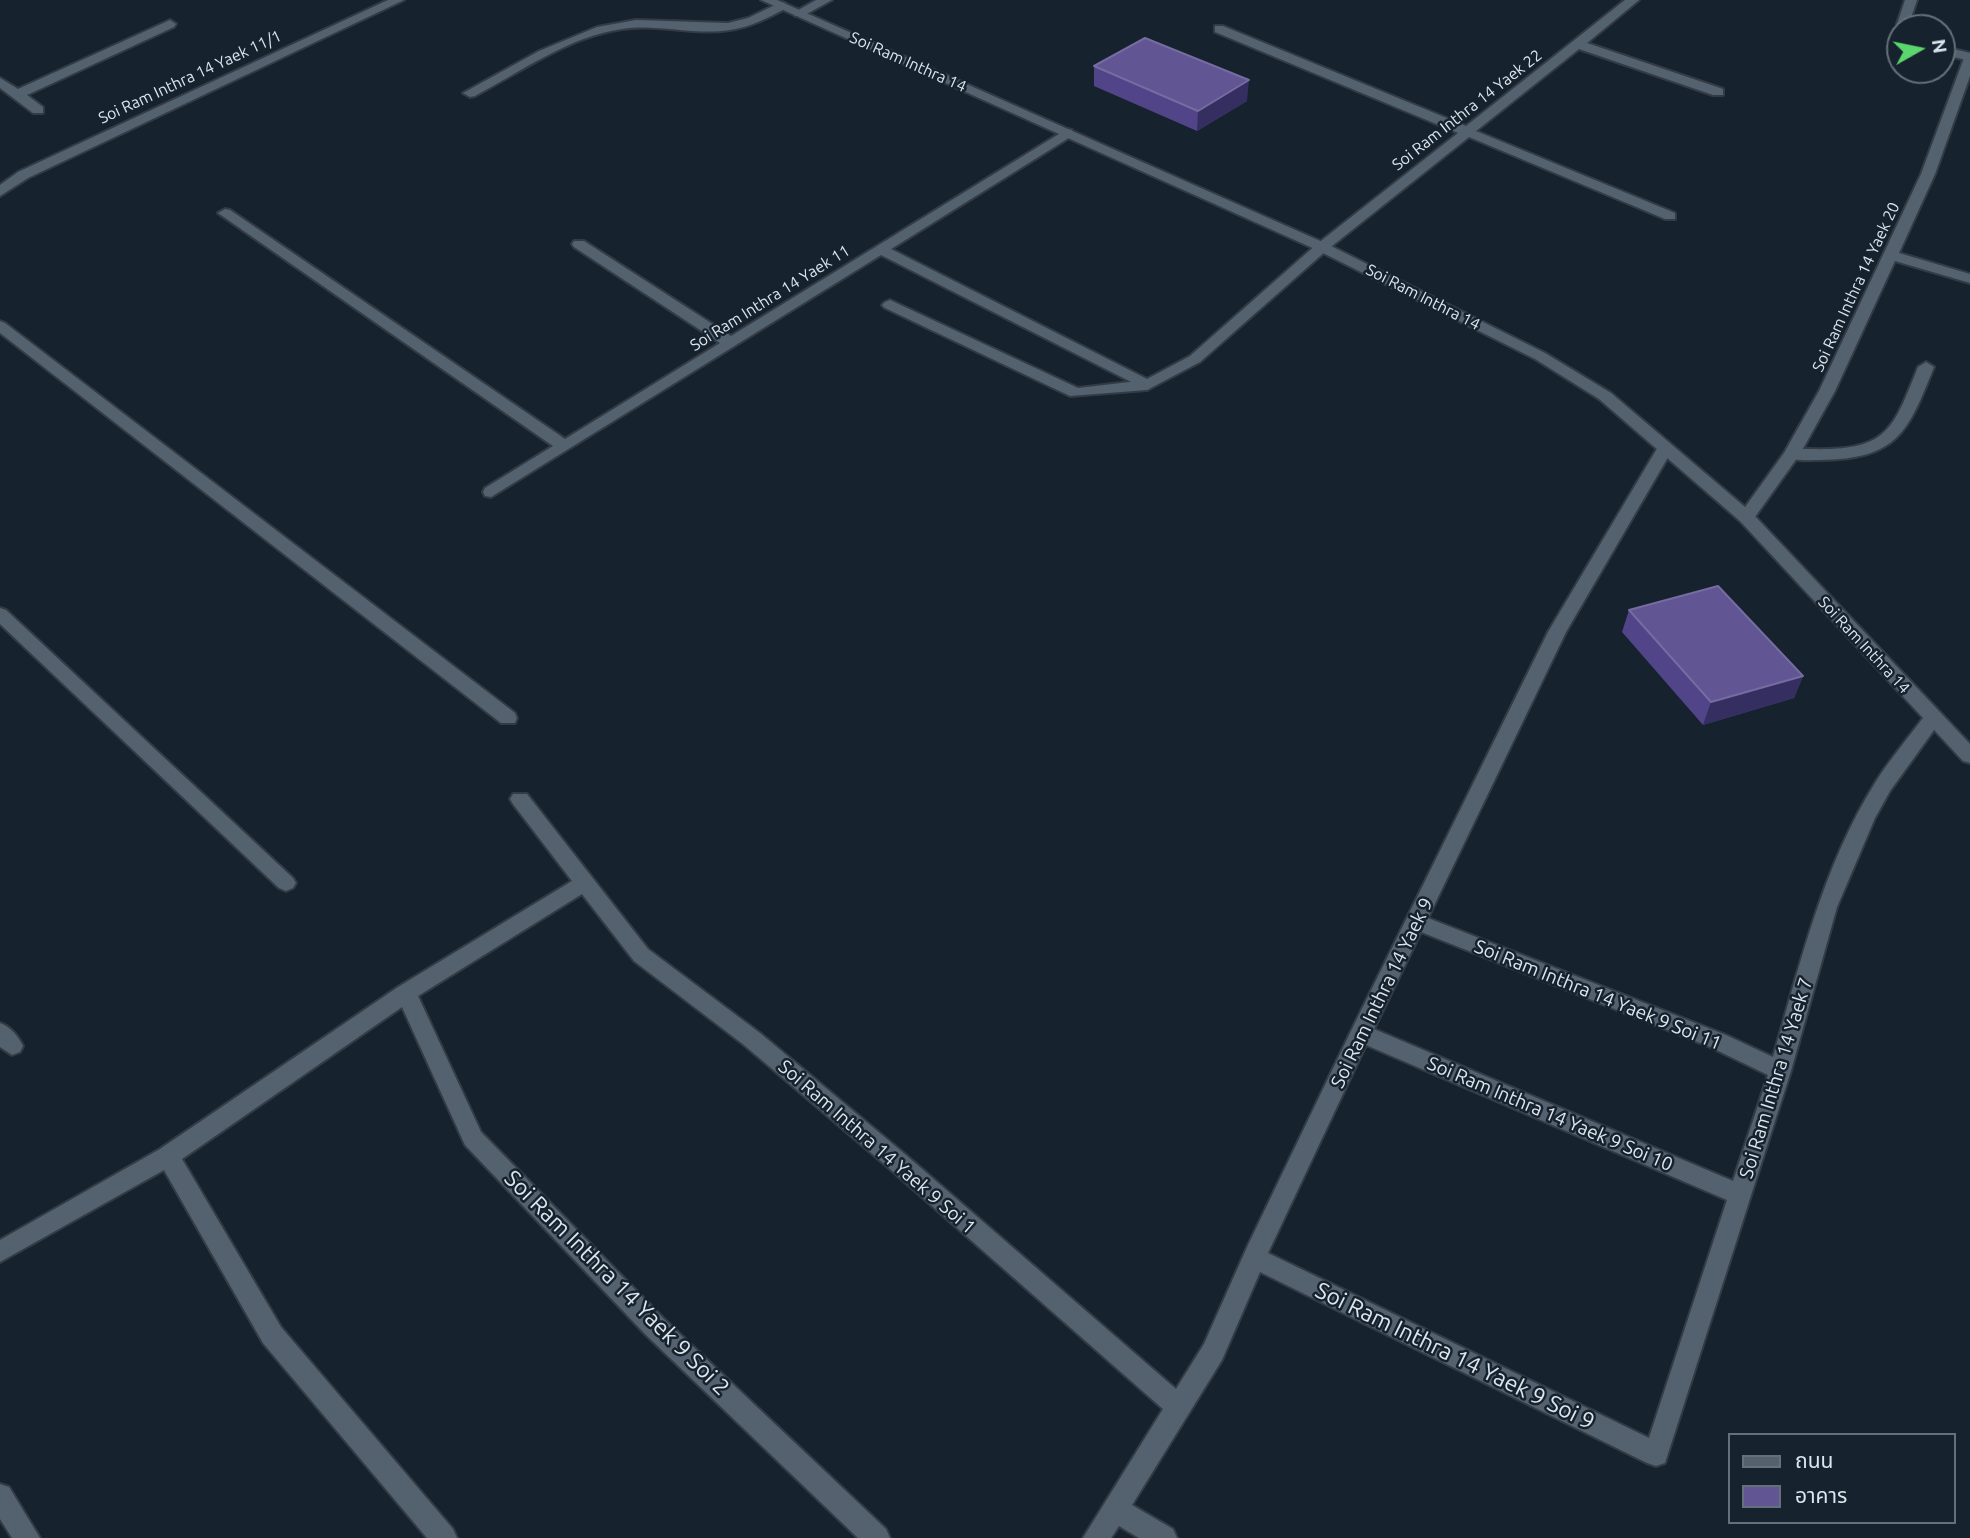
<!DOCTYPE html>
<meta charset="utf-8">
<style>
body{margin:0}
#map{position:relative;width:1970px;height:1538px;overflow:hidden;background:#16222e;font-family:Ubuntu,"Noto Sans Thai",sans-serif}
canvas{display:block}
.legend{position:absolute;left:1728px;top:1433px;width:228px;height:91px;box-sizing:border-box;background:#16222e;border:2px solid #66707a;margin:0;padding:9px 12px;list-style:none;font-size:21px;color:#dde5ed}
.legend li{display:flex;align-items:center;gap:14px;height:35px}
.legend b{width:35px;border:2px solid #66707a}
.north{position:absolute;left:1886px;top:14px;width:70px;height:70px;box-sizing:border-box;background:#16222e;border:2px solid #66707a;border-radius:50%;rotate:81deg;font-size:19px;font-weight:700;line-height:28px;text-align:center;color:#dde5ed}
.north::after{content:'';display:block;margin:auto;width:24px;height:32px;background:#5bd56d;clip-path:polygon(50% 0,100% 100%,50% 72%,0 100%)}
</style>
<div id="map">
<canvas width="1970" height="1538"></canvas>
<ul class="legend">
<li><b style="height:9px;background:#54616f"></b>ถนน</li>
<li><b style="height:19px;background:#615593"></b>อาคาร</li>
</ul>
<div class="north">N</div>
</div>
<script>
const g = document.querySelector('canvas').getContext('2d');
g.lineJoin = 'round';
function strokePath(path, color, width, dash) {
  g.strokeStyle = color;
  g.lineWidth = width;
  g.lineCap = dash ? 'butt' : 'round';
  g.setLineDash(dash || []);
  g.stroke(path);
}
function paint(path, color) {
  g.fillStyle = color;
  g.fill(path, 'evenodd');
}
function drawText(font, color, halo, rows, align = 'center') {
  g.font = font + ' Ubuntu,sans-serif';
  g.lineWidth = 5;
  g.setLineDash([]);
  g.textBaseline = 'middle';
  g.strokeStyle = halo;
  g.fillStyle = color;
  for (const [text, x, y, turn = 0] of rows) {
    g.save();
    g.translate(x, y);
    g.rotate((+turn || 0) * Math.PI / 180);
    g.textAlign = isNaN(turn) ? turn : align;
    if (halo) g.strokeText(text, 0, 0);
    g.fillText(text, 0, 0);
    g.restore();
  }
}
const service = new Path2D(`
 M1905,0H1917L1909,24L1912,28L1900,29L1897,24Z
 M781,2L785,3V9C767,18 751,27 730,30C694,36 658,23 622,29C570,36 520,72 475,96L470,97L463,93L539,51L597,27L636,20L728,23L748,18Z
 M1942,46L1970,53V61L1942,54Z
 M890,300L1078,388L1147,380L1155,385L1147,390L1070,396L885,308L882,305L885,302Z
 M1926,362L1934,367C1908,432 1898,459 1820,460C1809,460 1791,462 1784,454C1790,447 1800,449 1809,449C1887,451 1892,432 1918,367Z`);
const minor = new Path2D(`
 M388,0H404L28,178L0,196V185L18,172Z
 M816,0H832L803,16H795L793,13Z
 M1625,0H1639L1587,43L1723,89V95H1713L1579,49L1476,131L1675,213V219H1665L1469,137L1327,250L1200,362L1147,390L881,255L491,497L485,496L483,492L485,488L553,446L218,213L225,209L230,210L565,439L720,343L574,247L572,244L574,241H584L731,336L1067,129L1072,130V136L891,249L1147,379L1190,356L1317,244L1458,133L1215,32V26H1223L1466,126Z
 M170,20L176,24L174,27L27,95L43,107V113H33L0,88V78L18,89Z
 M1970,54V76L1935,174L1899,253L1970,274V283L1895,261L1835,391L1800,454L1752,521H1740L1738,517L1784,453L1819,391L1921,174L1964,58Z
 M0,321L5,323L515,713L517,718L515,723H501L0,333Z
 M1666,442L1674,447L1566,632L1428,918L1726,1035L1773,1057C1800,964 1823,866 1875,783C1890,759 1909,737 1926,714H1940L1942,719L1890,791L1875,818L1837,907L1791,1071L1665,1463L1656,1466L1647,1463L1260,1272L1222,1360L1132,1505L1173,1529L1177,1538H1139L1119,1526L1111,1538H1083L1163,1409L890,1169L744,1045L634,961L582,894L418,996L481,1132L664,1319L886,1529L890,1538H858L646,1335L465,1145L402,1007L182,1159L281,1327L453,1529L457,1538H427L263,1343L164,1170L0,1262V1240L160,1149L398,987L572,881L513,804L510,799L513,794H527L648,949L760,1033L906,1155L1176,1389L1204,1344L1248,1245L1350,1033L1548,632L1658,447ZM1421,932L1710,1047L1768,1075L1733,1181L1374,1029ZM1366,1045L1727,1200L1649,1438L1268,1253Z
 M0,608L6,610L293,878L296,883L293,888L286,891L279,888L0,624Z
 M0,1023C11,1027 18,1036 23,1046L20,1052L12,1055L0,1047Z
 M0,1484L9,1487L40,1538H12L0,1519Z`);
const tertiary = new Path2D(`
 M761,0H777L1327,244L1545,353L1611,393L1752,513L1970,744V763L1963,761L1740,521L1599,399L1535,359L1317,250Z`);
const wall = new Path2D(`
 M1094,66L1247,101L1197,131L1094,86Z
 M1629,610L1803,676L1794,698L1703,725L1622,632Z`);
const shadedWall = new Path2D(`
 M1249,80L1247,101L1197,131L1198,111Z
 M1803,676L1794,698L1703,725L1711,702Z`);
const building = new Path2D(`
 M1145,38L1249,80L1198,111L1094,66Z
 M1718,586L1803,676L1711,702L1629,610Z`);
const farStreetnames = [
 ["Soi Ram Inthra 14",908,62,24],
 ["Soi Ram Inthra 14 Yaek 11/1",190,77,-25],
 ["Soi Ram Inthra 14 Yaek 22",1467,110,-38],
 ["Soi Ram Inthra 14 Yaek 20",1856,287,-65],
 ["Soi Ram Inthra 14",1423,297,27],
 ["Soi Ram Inthra 14 Yaek 11",770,298,-32],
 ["Soi Ram Inthra 14",1864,645,47]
];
const streetNames = [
 ["Soi Ram Inthra 14 Yaek 9",1382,993,-64],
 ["Soi Ram Inthra 14 Yaek 9 Soi 11",1598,995,22],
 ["Soi Ram Inthra 14 Yaek 7",1776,1078,-73],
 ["Soi Ram Inthra 14 Yaek 9 Soi 10",1550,1114,23],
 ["Soi Ram Inthra 14 Yaek 9 Soi 1",877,1147,41]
];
const nearStreetnames = [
 ["Soi Ram Inthra 14 Yaek 9 Soi 2",617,1283,45],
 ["Soi Ram Inthra 14 Yaek 9 Soi 9",1455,1356,26]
];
strokePath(service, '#333b45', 4);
strokePath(minor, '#333b45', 4);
strokePath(tertiary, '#333b45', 4);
paint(service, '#54616f');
paint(minor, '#54616f');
paint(tertiary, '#54616f');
paint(wall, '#524489');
paint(shadedWall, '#342f60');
paint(building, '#615593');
strokePath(building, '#756ca1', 2);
drawText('16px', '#dde5ed', '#16222e', farStreetnames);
drawText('19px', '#dde5ed', '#16222e', streetNames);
drawText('23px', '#dde5ed', '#16222e', nearStreetnames);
</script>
